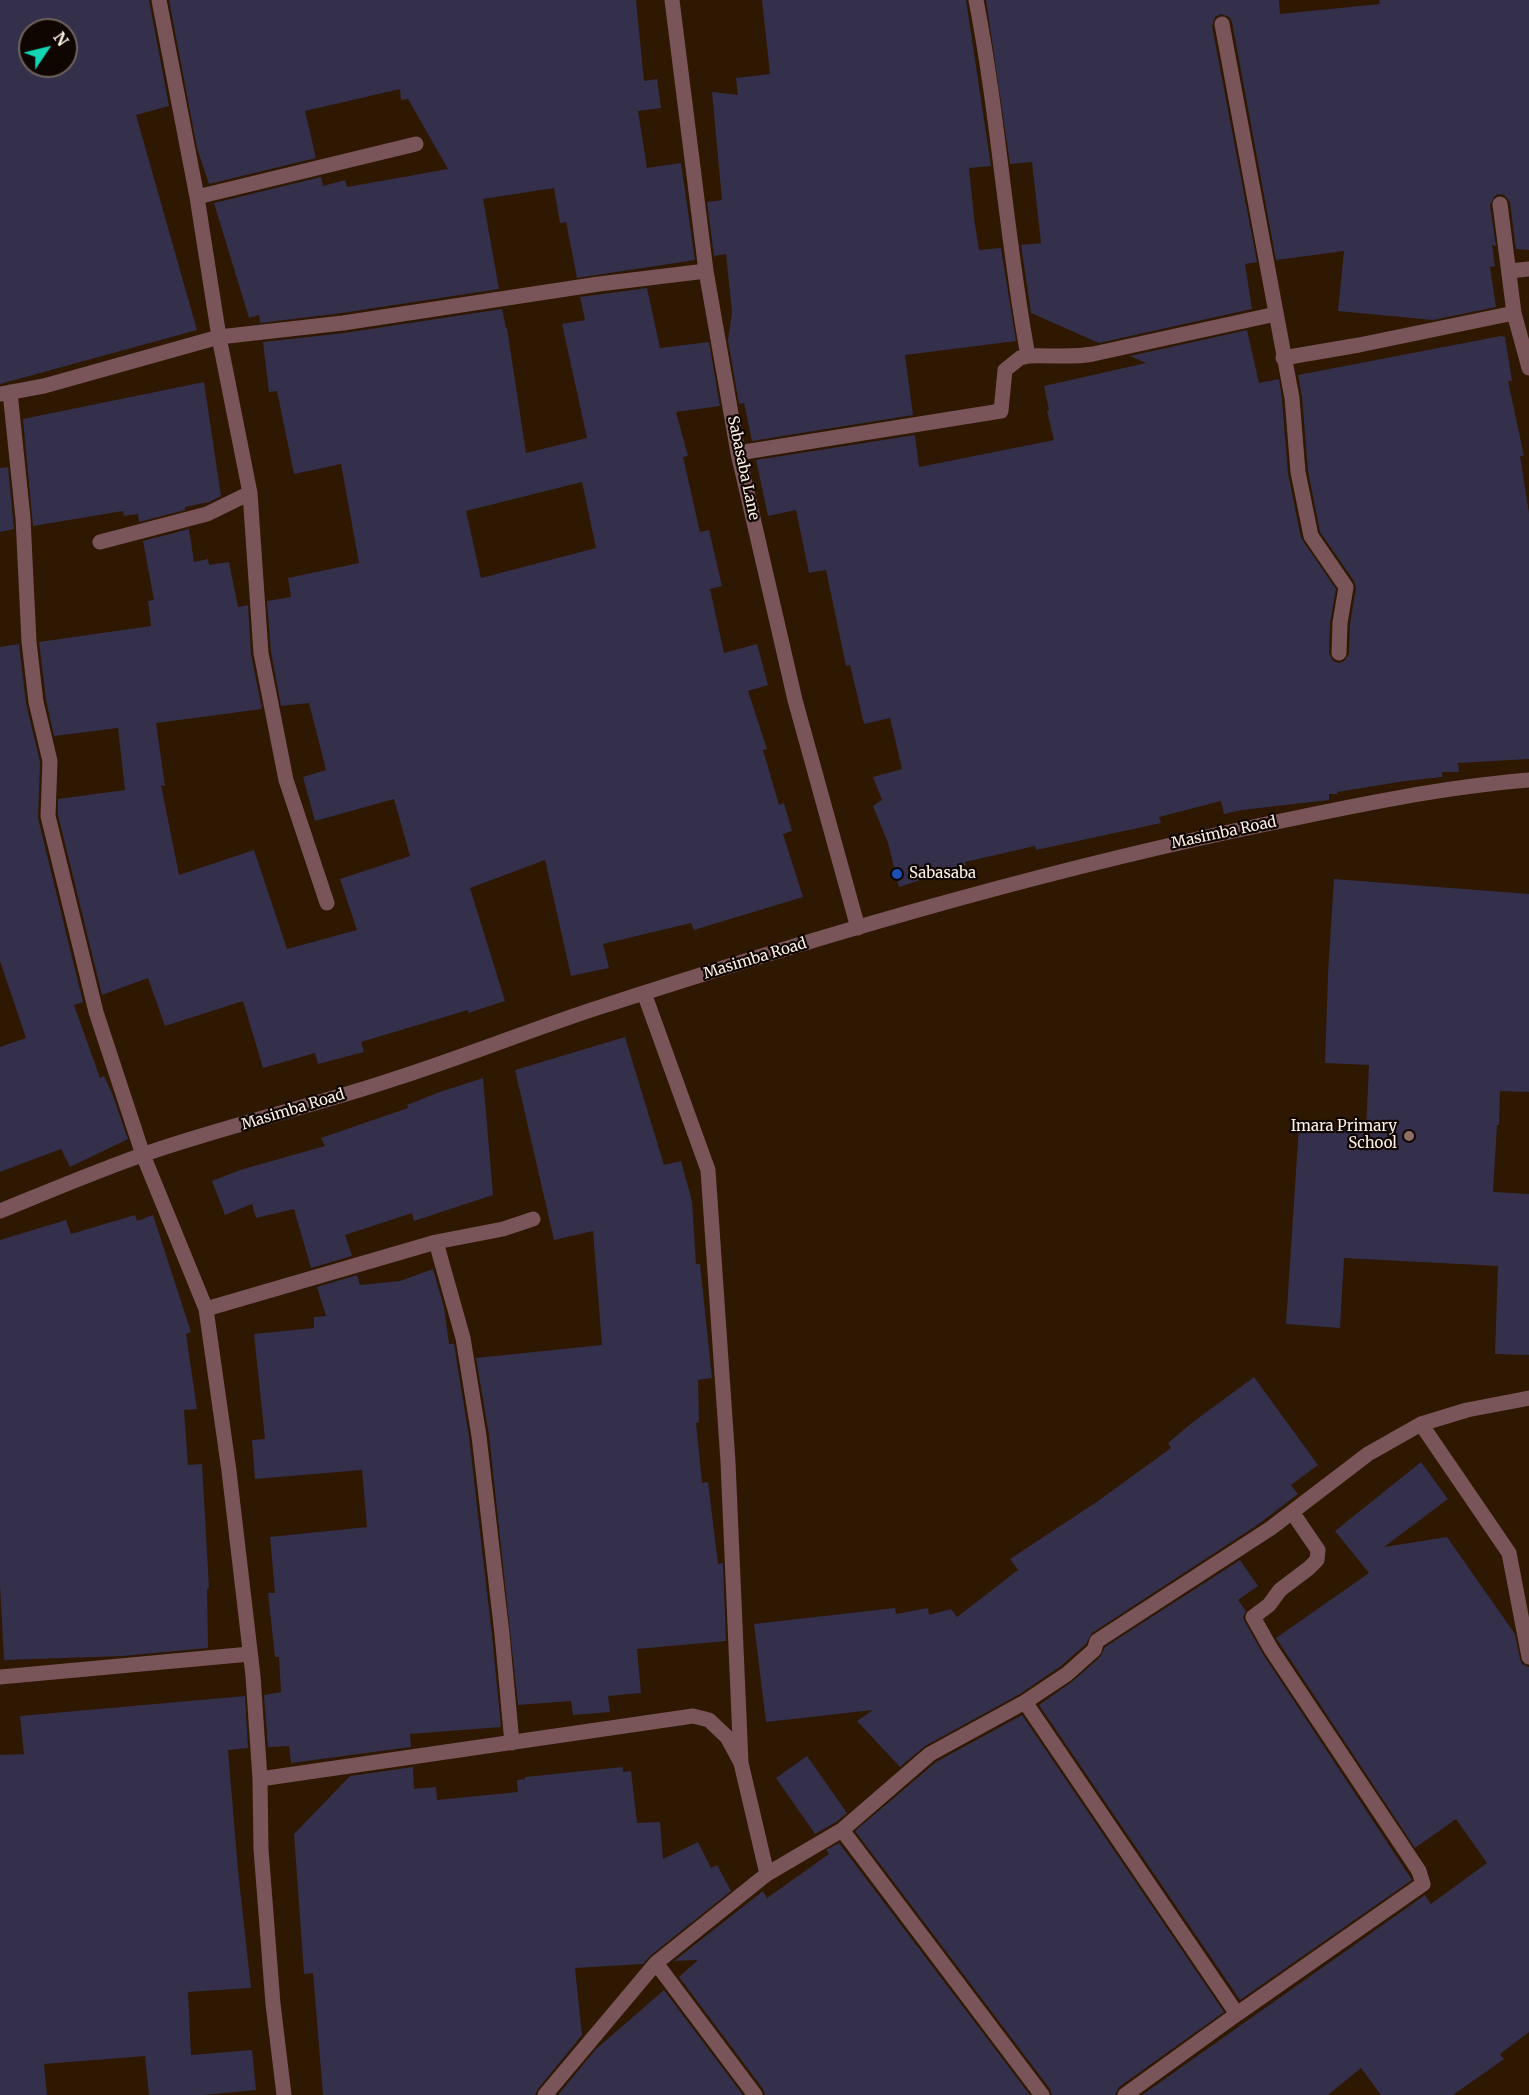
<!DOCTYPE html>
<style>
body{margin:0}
#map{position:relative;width:1529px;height:2095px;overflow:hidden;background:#2e1802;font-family:Merriweather,serif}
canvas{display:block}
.north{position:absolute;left:18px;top:18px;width:60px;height:60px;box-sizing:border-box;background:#0f0601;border:2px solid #6e645d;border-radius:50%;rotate:55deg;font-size:16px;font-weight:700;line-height:24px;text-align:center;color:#fdf1e6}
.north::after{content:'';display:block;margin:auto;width:21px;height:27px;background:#12d5b4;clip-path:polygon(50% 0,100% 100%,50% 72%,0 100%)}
</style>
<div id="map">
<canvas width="1529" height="2095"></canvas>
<div class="north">N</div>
</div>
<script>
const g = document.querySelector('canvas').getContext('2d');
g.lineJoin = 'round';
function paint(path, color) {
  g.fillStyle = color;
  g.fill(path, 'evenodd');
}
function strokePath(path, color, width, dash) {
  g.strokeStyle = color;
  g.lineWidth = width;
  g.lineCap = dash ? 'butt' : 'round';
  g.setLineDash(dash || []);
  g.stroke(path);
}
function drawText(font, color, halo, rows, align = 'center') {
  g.font = font + ' Merriweather,serif';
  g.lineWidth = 4.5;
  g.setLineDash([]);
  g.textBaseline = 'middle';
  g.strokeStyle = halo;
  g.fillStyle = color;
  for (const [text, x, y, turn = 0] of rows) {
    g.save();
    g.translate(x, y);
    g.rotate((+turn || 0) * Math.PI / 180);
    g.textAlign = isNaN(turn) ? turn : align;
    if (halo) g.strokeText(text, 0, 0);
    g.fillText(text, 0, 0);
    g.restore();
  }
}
const building = new Path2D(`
 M0,0H149L169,106L136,115L197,330L0,384ZM30,30H66V66H30Z
 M169,0H636L644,81L657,79L661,108L638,111L647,168L681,163L695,260L577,278L566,222L560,223L554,188L483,199L499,289L342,313L260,323L259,315L249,318L214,203L321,177L323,186L345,180L347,187L448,169L408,99L401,100L400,89L305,111L316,158L209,184L197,148Z
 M762,0H966L991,166L969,168L974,218L979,250L1001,248L1016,341L905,355L913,415L752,441L744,403L739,404L728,340L732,312L726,254L714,256L707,202L722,200L712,92L738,95L736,78L770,74Z
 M986,0H1279L1280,14L1380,4L1379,0H1529V250L1516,249L1510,202L1504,195L1498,194L1494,197L1490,205L1496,246L1492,245L1495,266L1490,267L1496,307L1433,320L1338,311L1344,251L1276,260L1232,22L1229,17L1221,14L1215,17L1212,26L1257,262L1245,264L1252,309L1099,343L1031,313L1021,245L1041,243L1032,162L1010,164Z
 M647,288L660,348L709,342L720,406L676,412L688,456L683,457L700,532L709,530L722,586L710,589L724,653L757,644L768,685L748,691L767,749L763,750L779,805L784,803L792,831L783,834L803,897L694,930L691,923L603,944L609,968L571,976L545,860L470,888L505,1001L468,1013V1010L361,1042L364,1052L318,1064L315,1053L263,1068L243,1001L165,1026L148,978L102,995L58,815V799L125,790L118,728L54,736L46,700L39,642L151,626L148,601L154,600L143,541L189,529L194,562L208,559L209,565L229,562L238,607L248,605L251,654L262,709L156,723L165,786L161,785L179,875L254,850L287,949L357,930L340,879L410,856L394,799L315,821L303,777L326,770L309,703L281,706L271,652L267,601L291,597L288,578L359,563L341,464L294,474L277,391L269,392L263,342L344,333L502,309L506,328H507L526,453L587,438L562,324L585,320L580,297ZM582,482L596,548L481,578L466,511Z
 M1247,330L1259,383L1279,379L1282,399L1288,473L1301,538L1336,589L1330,623L1329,653L1333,661L1339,663L1344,661L1349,654L1350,624L1356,588L1354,581L1320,532L1308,471L1302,397L1298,375L1501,336L1505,337L1512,381H1508L1524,456H1520L1529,513V759L1458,763L1459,772H1442V777L1405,781L1337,792L1338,794H1329V800L1242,810L1224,814L1221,801L1159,817L1161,823L1036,850L1035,846L965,862L966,865L899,887L888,843L873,806L882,800L873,777L902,769L890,718L864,724L850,665L846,666L826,570L809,573L796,510L768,516L756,460L915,435L919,467L1054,440L1047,411L1049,410L1044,386L1146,363L1130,356Z
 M204,382L221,496L209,502L185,507V510L139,522L138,514L124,516L123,511L33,526L23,419Z
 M8,467L14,529L0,532V468Z
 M19,644L26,703L40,762L38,818L83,1002L74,1005L100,1078L104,1076L112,1093L128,1139L70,1167L61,1149L0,1172V1047L26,1038L0,961V647Z
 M1334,879L1529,894V1092L1500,1091L1499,1125H1497L1493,1192L1529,1194V1355L1495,1354L1498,1266L1344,1258L1340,1328L1286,1324L1299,1125L1366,1130L1369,1065L1325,1063L1328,974Z
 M625,1037L664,1165L681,1161L692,1201L696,1264H700L712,1378L698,1380L699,1422L696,1423L702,1483L708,1482L718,1564L723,1563L726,1641L637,1649L641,1693L608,1696L610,1712L573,1715L571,1701L518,1705L489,1435L476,1358L602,1345L593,1231L554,1240L515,1070Z
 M483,1078L493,1195L414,1221L412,1213L345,1235L352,1256L311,1268L294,1209L256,1218L252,1204L225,1215L212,1181L240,1170L325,1146L321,1138L408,1108L407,1105L437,1093Z
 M135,1215L137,1221L153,1215L191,1332L186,1334L197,1409L184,1410L188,1465L202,1464L209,1588L207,1589L208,1648L122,1656L4,1660L0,1586V1240L66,1220L71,1234Z
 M433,1269L444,1307L449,1344H454L469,1437L492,1635L501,1727L410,1734L411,1747L291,1763L289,1746L268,1747L264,1695L281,1692L279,1657H275L268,1593H275L270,1537L367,1527L362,1470L255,1479L252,1440L265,1439L254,1334L314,1328V1317L326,1316L317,1287L357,1275L360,1285L400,1281Z
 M1254,1377L1318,1465L1291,1485L1298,1494L1256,1526L1092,1633L1086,1644L1061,1666L1020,1694L925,1746L900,1767L857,1721L873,1710L766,1722L754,1624L895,1608L896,1614L928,1608L929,1615L951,1609L957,1617L1018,1570L1010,1559L1098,1501L1171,1448L1168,1443L1193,1422Z
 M1421,1462L1448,1499L1384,1547L1447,1537L1515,1634L1520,1659L1522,1664L1529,1667V2032L1500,2054L1504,2059L1453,2095H1381L1361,2068L1328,2095H1142L1425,1895L1431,1904L1487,1863L1456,1819L1415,1848L1276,1638L1369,1573L1335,1531Z
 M1240,1560L1258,1586L1238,1600L1246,1611L1243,1617L1245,1622L1263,1654L1412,1880L1240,2000L1039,1705L1073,1681L1100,1657L1105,1647Z
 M245,1696L248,1748L228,1750L238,1870L251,1988L188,1992L191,2055L252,2050L256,2090L203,2095H149L145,2056L44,2064L47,2095H0V1755L24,1754L20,1716Z
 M1022,1715L1224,2012L1119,2087L1115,2095H1052L1050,2089L855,1831L936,1762Z
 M807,1756L847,1813L836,1822L815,1834L776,1778Z
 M413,1767L414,1789L436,1787L437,1800L518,1792L517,1780L525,1779V1777L623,1767V1772L631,1771L637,1823L660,1822L663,1859L698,1842L711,1868L717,1865L731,1891L650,1956L643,1964L575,1968L582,2035L538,2089L535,2095H323L313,1973L304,1974L294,1834L350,1776Z
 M839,1843L1030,2095H765L763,2089L679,1977L698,1960L674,1961L763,1891L767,1898L829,1854L826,1850Z
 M664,1990L743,2095H558L596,2049Z`);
const minor = new Path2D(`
 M159,0L197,197L219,337L250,493L261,653L286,780L327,903
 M672,0L706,271L738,453L795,700L858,928
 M976,0C999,118 1006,238 1028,356C1050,355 1071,358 1093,354L1276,314
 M1222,24L1292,398L1298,472L1311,536L1346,587L1340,623L1339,653
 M197,197L416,144
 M1500,204L1514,313L1529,368
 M1509,271L1529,269
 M1283,358L1359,345L1514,313
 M10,392L23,518L29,642L36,702L50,761L48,816L96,1012L143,1155L206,1309L229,1471L253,1676L260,1779L261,1849L273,2004L284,2095
 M0,394L44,386L219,337L343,323L599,284L706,271
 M738,453L1001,411L1005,370L1020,358L1028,356
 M100,542L207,514L250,493
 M644,993L708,1170L728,1462L741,1763
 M0,1211C47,1192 94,1172 142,1155C224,1126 311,1107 394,1079C460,1058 525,1032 591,1010C803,941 1019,877 1238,830C1334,810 1431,788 1529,780
 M436,1242L463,1338L479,1436L502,1634L512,1743
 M206,1309L436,1242L503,1229L533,1219
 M1421,1424L1509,1553L1529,1657
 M0,1677L250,1654
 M1025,1702L1237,2014L1423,1884L1419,1871L1271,1649L1253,1617L1269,1605L1280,1590L1309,1568L1317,1560L1318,1550L1292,1512
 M260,1779L693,1716L709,1720L727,1737L741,1763L767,1874
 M842,1830L1042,2095
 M656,1963L755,2095
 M545,2095L656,1963L767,1874L842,1830L930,1754L1025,1702L1067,1674L1094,1650L1097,1641L1271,1528L1368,1454L1421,1424L1467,1410L1529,1398
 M1125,2095L1237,2014`);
const markers = [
 [897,874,6,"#1a4fb4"],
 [1409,1136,6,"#8d6e63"]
];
const streetNames = [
 ["Sabasaba Lane",743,468,78],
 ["Masimba Road",1224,833,-12],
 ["Masimba Road",755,959,-17],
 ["Masimba Road",293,1110,-17]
];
const poiNames = [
 ["Sabasaba",909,874],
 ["Imara Primary",1397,1127,"right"],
 ["School",1397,1144,"right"]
];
paint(building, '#342f4b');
strokePath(minor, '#795459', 15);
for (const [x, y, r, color] of markers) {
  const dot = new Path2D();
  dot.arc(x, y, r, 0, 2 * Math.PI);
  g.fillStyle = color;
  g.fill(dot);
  strokePath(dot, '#0f0601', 2);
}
drawText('15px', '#fdf1e6', '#0f0601', streetNames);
drawText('15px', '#fdf1e6', '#0f0601', poiNames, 'left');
</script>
